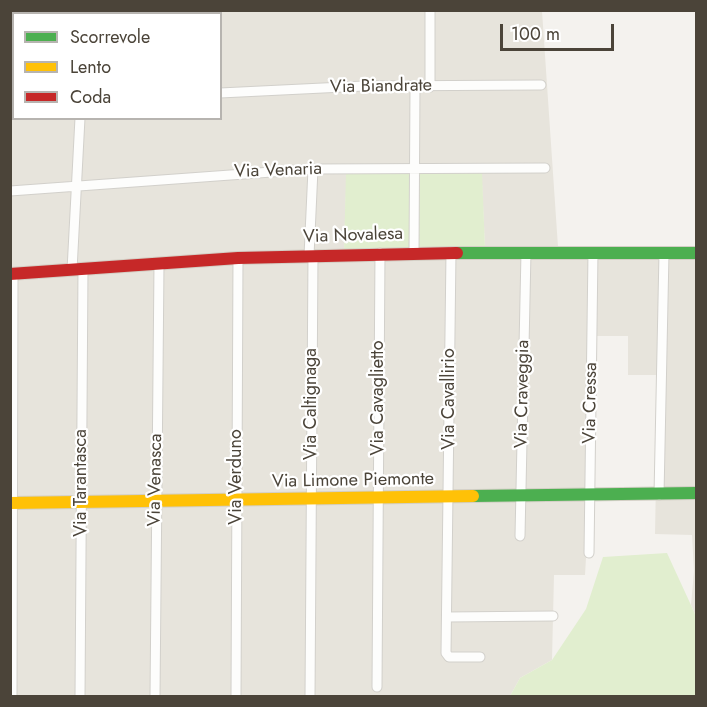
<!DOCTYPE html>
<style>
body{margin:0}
#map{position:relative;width:707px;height:707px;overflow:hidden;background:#f4f2ee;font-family:Jost,sans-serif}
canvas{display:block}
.frame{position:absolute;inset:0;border:12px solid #4b4439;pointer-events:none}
.legend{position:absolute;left:12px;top:12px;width:210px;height:108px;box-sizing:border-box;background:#fff;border:2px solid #b7b4b0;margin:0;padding:8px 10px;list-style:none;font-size:18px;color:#4b4439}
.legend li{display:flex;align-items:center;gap:12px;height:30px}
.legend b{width:30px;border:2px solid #b7b4b0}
.scale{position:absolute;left:500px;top:24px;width:114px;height:27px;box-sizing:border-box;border:3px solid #4b4439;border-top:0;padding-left:8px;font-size:18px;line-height:21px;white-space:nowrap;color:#4b4439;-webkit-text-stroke:4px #fff;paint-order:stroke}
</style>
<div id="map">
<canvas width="707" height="707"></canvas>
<div class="frame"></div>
<ul class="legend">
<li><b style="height:8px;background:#4caf50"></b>Scorrevole</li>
<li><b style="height:8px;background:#ffc107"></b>Lento</li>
<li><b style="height:8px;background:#c62828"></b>Coda</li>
</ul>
<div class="scale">100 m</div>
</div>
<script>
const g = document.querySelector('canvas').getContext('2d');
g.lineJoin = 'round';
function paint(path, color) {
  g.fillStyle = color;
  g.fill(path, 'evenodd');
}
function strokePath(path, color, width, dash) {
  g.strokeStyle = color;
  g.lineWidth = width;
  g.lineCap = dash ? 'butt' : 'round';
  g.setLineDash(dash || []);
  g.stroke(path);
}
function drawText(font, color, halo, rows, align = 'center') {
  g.font = font + ' Jost,sans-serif';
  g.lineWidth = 4.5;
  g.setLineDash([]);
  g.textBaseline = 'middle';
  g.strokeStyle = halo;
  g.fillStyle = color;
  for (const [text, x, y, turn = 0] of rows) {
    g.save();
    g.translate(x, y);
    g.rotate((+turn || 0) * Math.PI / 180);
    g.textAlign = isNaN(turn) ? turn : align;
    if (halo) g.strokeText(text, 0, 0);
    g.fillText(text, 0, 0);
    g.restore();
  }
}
const residential = new Path2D(`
 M11,11H542L558,247L485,248L481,163L347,165L344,250L11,270ZM14,14H220V118H14Z
 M696,255V616L691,605L694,571L692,535L655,534L658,375H628V336H596L594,489L11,499L10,278L278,260Z
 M593,500V557L586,558L585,575H554L552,660L520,678L510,696H16V506Z`);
const green = new Path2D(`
 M346,172L412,173L409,248L344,250Z
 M419,172H482L485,248H417Z
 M667,553L696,616V696H510L520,678L552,660L586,609L603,557Z`);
const street = new Path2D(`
 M92,14L193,10
 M10,17H14
 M430,87V10
 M220,93L364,86L541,85
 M10,106H14
 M10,191L313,169L545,168
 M451,252L446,653L449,657H480
 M414,253L415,86
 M309,256L313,169
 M72,270L80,118
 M659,495L664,253
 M520,536L526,252
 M589,553L593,252
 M447,617L553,616
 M377,687L380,253
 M12,696L13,274
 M80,696L83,269
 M155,696L159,264
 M236,696L238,258
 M310,696L313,255`);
const fast = new Path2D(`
 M457,253H696
 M473,496L696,493`);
const slow = new Path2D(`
 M10,503L473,496`);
const jam = new Path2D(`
 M10,274L238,258L457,253`);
const streetNames = [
 ["Via Biandrate",381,87,-1],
 ["Via Venaria",278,171,-2],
 ["Via Novalesa",353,236,-2],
 ["Via Craveggia",523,394,-89],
 ["Via Cavaglietto",379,398,-90],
 ["Via Cavallirio",450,399,-90],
 ["Via Cressa",591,403,-89],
 ["Via Caltignaga",312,404,-90],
 ["Via Verduno",237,477,-90],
 ["Via Venasca",156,480,-89],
 ["Via Limone Piemonte",353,481,-1],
 ["Via Tarantasca",82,483,-90]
];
paint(residential, '#e7e4dc');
paint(green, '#e1eecf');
strokePath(street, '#d2d0cb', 11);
strokePath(fast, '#d3cfc5', 14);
strokePath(slow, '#d3cfc5', 14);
strokePath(jam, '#d3cfc5', 14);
strokePath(street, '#fdfdfc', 9);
strokePath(fast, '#4caf50', 12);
strokePath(slow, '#ffc107', 12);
strokePath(jam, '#c62828', 12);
drawText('18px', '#4b4439', '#fff', streetNames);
</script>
